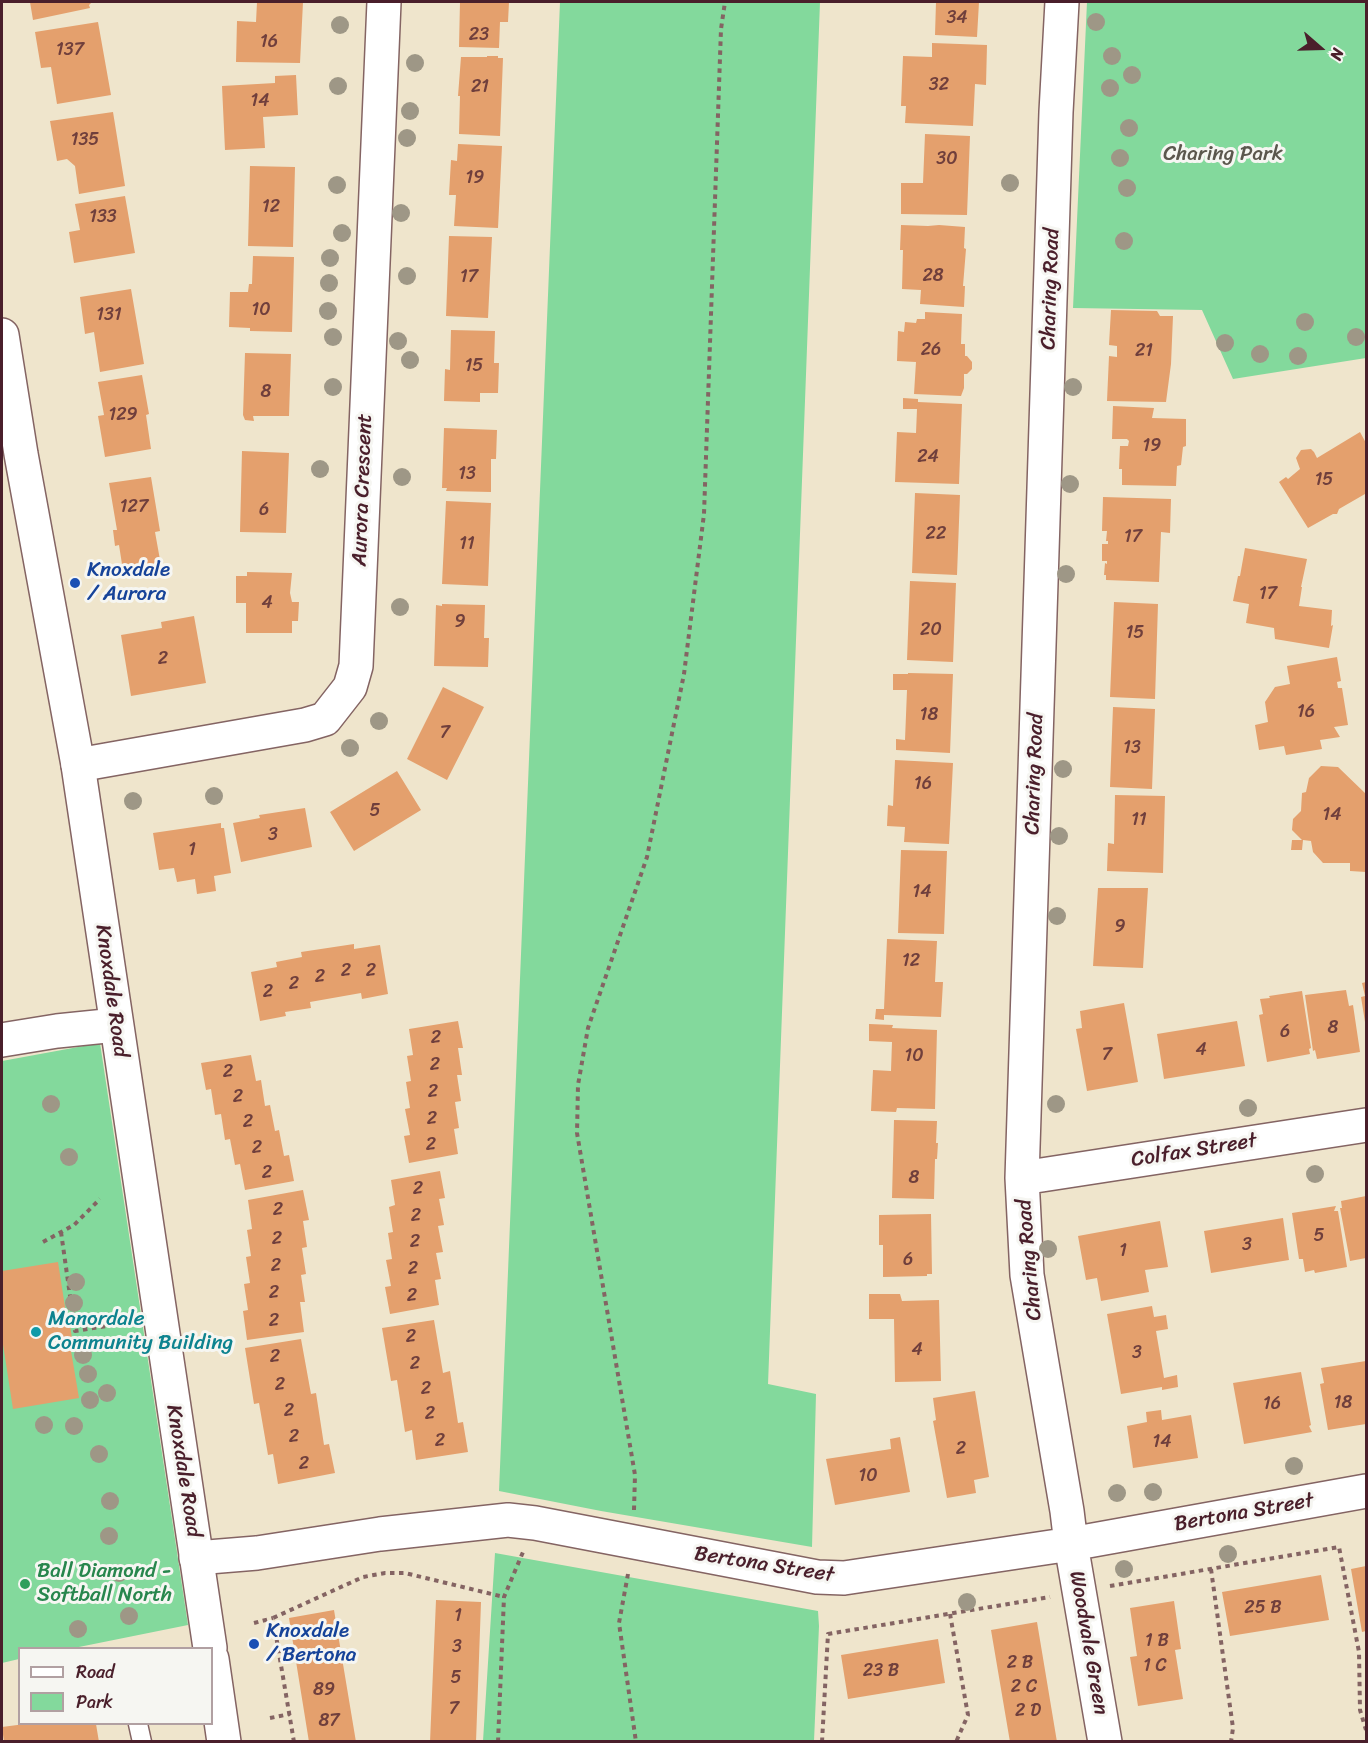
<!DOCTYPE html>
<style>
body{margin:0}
#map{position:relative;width:1368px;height:1743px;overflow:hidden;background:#efe5cc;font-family:Sriracha,sans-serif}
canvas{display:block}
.frame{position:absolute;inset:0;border:3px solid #4a1f2b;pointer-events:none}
.legend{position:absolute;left:18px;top:1647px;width:195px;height:78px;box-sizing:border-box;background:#f6f6f2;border:2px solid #b1a0a2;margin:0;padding:8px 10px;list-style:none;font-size:18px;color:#4a1f2b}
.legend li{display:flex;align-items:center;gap:12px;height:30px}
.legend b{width:30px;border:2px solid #b1a0a2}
.north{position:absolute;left:1290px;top:18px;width:60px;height:60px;-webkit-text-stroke:4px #f6f6f2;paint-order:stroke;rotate:110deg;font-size:16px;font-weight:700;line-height:24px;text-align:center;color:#4a1f2b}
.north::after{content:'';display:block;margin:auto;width:21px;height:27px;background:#4a1f2b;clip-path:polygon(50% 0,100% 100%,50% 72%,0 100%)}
</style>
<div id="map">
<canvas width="1368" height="1743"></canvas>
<div class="frame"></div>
<ul class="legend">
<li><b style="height:8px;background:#fff"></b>Road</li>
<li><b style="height:16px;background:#83d99c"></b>Park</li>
</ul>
<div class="north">N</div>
</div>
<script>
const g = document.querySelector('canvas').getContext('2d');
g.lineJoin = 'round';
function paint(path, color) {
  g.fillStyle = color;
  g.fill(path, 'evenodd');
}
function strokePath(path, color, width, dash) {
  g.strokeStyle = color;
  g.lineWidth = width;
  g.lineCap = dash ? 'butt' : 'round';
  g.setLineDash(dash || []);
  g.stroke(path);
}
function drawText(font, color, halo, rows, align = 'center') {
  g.font = font + ' Sriracha,sans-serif';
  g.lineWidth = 6;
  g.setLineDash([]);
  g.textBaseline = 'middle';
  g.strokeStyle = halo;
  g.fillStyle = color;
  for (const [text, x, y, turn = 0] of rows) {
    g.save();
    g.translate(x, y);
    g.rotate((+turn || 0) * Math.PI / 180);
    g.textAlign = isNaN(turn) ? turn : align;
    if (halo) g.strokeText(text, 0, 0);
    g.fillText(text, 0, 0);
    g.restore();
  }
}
const green = new Path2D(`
 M560,2H820L768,1384L816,1394L812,1547L601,1511L499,1491Z
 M1087,2H1366V358L1233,379L1202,310L1073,308Z
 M100,1043L188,1625L74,1648H20L19,1659L2,1663V1061Z
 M495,1553L818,1611L819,1626L814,1741H483Z`);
const building = new Path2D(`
 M30,2H92L89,5L90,8L33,20Z
 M257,2H303L300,63L236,62L237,21L256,22Z
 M460,2H509L508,22H500L499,48L459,47Z
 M936,2H979L977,37L935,35Z
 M98,22L111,95L57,104L51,67L41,68L35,32Z
 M932,43L987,45L986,85L975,84L973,126L905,123L906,106H901L903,56L932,57Z
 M487,56H498V58H503L500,136L459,134L460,96H458L461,57H487Z
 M296,75L298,115L263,117L265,148L225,150L222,86L275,83V76Z
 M113,112L125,186L79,194L75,166L67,159L57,161L50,121Z
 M925,134L970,136L967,215L901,214V183H923Z
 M458,144L502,146L498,228L454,226L456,195H449L451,160L457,161Z
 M250,166L295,167L293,247L248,246Z
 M125,196L135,253L74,263L69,232L80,230L75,204Z
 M901,225L928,226L939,225L965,227L964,248L966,249L963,286H965L964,307L920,304L921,290L902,289L903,250H900Z
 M449,236L492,237L488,318L446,316Z
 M253,256L294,257L292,332L250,331V328L229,327L230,292H248L249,284H252Z
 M131,289L144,364L100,372L94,332L85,334L80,297Z
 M1111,310L1157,311L1160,316H1173L1171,364L1166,402L1107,401L1109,356L1117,357V346L1109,345Z
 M925,312L962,314L961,344H965V356H967L972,362V369L967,374H964V388L961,396L914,394L916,362L897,361L898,331L904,332L905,322L916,323L917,319H925Z
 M451,330L495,331L494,363H499L498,393H480V402L444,401L445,369L450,370Z
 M245,353L291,354L289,416H253L254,421L245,420L243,415Z
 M142,375L149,414L146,415L151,449L105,457L98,416L104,415L98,382Z
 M903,398L918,399V402L962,404L959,484L895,482L897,432L916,433L917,409H903Z
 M1113,406L1154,408L1152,418L1186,419V446L1183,447L1181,465L1177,466L1176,486L1122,485V469H1119L1120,446H1128L1129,441L1127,439H1112Z
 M444,428L497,430L496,459H491V492L446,491L447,488H442Z
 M1360,432L1366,443V496L1365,494L1339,509L1337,514H1333L1308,528L1279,482L1286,477L1288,479L1300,469L1296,458L1301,450L1311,449L1314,452L1317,458Z
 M242,451L289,453L286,533L240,532Z
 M151,477L160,531L155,532L162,571L124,577L119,545L115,546L113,530H117L109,483Z
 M915,493L960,495L957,575L912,573Z
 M1103,497L1171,499L1170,533L1161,532L1159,582L1106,580V575H1104L1105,563L1107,564V561H1102V544H1108V541H1106L1107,531H1102Z
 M446,501L491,503L488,586L442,584Z
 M1245,548L1307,559L1301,587H1302L1299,606L1332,610L1331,626L1333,625L1329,648L1275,639L1274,628L1246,623L1249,604L1233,601L1238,576H1240Z
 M247,572L292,573L290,593L292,602H299L298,621H292V633H246V603H236V576H247Z
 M910,581L956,583L953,662L907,660Z
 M1114,602L1158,604L1155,699L1110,697Z
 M442,604L485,605L484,638H489L488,667L434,666L436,605L442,606Z
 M194,616L206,683L131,696L121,635L162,628L161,622Z
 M1337,657L1341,681L1337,682L1338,688H1342L1348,725L1334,727L1340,737L1320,740L1322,749L1286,755L1284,746L1259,750L1255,725L1268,722L1265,702L1275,687L1290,684L1287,666Z
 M908,673L953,674L950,753L896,750V739L905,740L907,690H893V674H908Z
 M443,687L484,707L447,780L407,759Z
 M1113,707L1155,709L1152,789L1110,787Z
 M895,760L953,763L949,844L904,842L905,827L887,826L888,805L893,806Z
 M1321,766L1338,767L1366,794V872L1350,871V863H1323L1313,852L1311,841L1303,840L1302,850H1291L1292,840H1302L1292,830L1293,819L1301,811L1302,793L1306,792L1309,778Z
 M397,771L421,810L354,851L330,812Z
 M1115,795L1165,796L1163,873L1107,871L1108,843L1114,844Z
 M305,808L312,847L241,862L233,823L260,818L259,815Z
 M221,823V828H224L231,873L214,876L216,891L197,894L195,879L177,882L174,868L159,870L153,833Z
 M901,850L947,851L944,934L898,933Z
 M1098,888H1148L1143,968L1093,966Z
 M887,939L937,941L935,982H943L941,1017L884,1015V1020L875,1019L876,1009H884Z
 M354,944V949L380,945L388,994L362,999L361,993L310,1002L311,1008L285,1012L286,1016L260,1021L251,972L277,967L276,962L302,957L301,952Z
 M1366,982V1022H1365L1361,997L1365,996L1362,983Z
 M1346,990L1349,1006L1353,1005L1360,1052L1317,1059L1315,1050L1313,1051L1305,995Z
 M1302,991L1311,1048L1309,1049L1310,1054L1267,1062L1259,1015L1263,1014L1260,999L1270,998L1269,996Z
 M1124,1003L1138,1082L1087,1091L1076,1029L1082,1028L1080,1011Z
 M458,1021L463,1048H458L462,1075H457L461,1101L455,1102L459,1128L454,1129L458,1154L409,1163L404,1136L410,1135L405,1109L410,1108L406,1082L411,1081L407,1056L413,1055L409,1029Z
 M1237,1021L1245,1066L1164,1079L1157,1034Z
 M869,1024L893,1025L892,1028L937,1030L935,1109L897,1108L896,1112L871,1111L873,1070L891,1071L892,1042L869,1041Z
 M251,1055L256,1081L261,1080L265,1106L270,1105L275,1131L279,1130L284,1156L289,1155L294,1181L245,1190L240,1164L235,1165L230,1139L225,1140L221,1114L215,1115L211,1089L206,1090L201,1063Z
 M894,1120L937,1121L936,1143H938L937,1159H935L934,1199L892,1198Z
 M440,1171L445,1198L439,1199L444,1225L438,1226L443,1252L436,1253L441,1279L435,1280L439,1305L390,1314L385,1287L391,1286L386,1260L392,1259L388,1233L393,1232L389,1207L395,1205L391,1180Z
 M303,1190L309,1220L303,1221L307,1247L302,1248L306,1274L301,1275L305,1302H300L304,1332L247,1340L243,1311L248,1310L244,1284L250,1283L246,1257L251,1256L247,1230L252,1229L248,1200Z
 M1366,1196V1258L1350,1261L1340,1208H1342L1341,1201Z
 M1336,1206L1334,1211H1338L1347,1267L1315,1273L1314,1270L1305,1272L1303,1259H1299L1292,1213Z
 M931,1214L932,1274H927V1276L883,1277V1245H879V1215Z
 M1283,1218L1289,1260L1211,1273L1204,1231Z
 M1160,1221L1168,1267L1145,1270L1149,1292L1101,1301L1097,1278L1086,1280L1078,1236Z
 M58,1262L68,1326L70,1325L73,1345H70L79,1398L13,1409L2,1338V1271Z
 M869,1294H900L902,1301L939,1300L941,1381L895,1382L894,1319H869Z
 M1152,1306L1154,1317L1166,1315L1168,1329L1156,1331L1164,1378L1177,1375L1178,1387L1162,1390V1387L1121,1394L1107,1314Z
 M434,1320L443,1373L450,1371L458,1423L463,1422L468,1452L416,1460L412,1430L405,1432L397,1380L391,1381L382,1328Z
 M301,1339L311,1394L316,1393L324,1445L329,1444L335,1473L278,1484L273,1454L268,1455L259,1403L254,1404L245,1348Z
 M1366,1361V1424L1328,1430L1320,1384L1324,1383L1321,1368Z
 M1301,1372L1311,1425L1309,1426L1312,1432L1244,1444L1233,1383Z
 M975,1391L989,1477L974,1480L976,1493L947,1498L933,1421L936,1420L933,1398Z
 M1161,1410L1162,1420L1191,1415L1198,1458L1133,1468L1127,1426L1147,1422L1146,1412Z
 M900,1437L910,1492L835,1505L826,1459L891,1449L890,1439Z
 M1366,1566V1631L1362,1632L1351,1569Z
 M1321,1575L1329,1620L1230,1636L1222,1592Z
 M436,1600L481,1602L476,1742H430Z
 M1174,1601L1181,1649L1175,1650L1183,1699L1138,1706L1130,1657L1137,1656L1130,1608Z
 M334,1610L356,1742H309L289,1618Z
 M1037,1622L1057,1742H1010L991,1630Z
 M938,1639L945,1683L848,1699L841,1655Z
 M25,1724H96L99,1742H4L2,1727Z`);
const path = new Path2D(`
 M61,1232L75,1331L119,1324
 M43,1242L74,1225L100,1199
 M634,1510L635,1475L577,1133L578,1085L588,1028L647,857L684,674L704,514L721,29L725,2
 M1211,1569L1233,1728L1231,1742
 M628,1574L619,1623L636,1742
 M1110,1586L1339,1547L1359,1652L1360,1710L1366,1730
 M950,1614L968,1715L956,1742
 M254,1623L273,1618
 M270,1718L290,1714
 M294,1742L273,1618L363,1577L385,1573H405L504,1597
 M498,1742L504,1597L523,1552
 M822,1742L828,1634L1050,1597`);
const lane = new Path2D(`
 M138,1724L142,1742`);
const street = new Path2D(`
 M1062,2L1056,112L1022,1178L1027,1275L1067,1511L1071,1544L1105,1742
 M78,765L305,725L325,719L350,687L356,666L384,2
 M2,1040L57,1031L116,1025
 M1022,1178L1366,1125
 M196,1558L257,1553L380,1534L508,1520L535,1523L817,1577L844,1578L1071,1544L1366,1491`);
const secondary = new Path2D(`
 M2,335L21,454L78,765L210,1648
 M212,1659L224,1742`);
const trees = [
 [1096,22],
 [340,25],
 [1112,56],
 [415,63],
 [1132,75],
 [338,86],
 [1110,88],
 [410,111],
 [1129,128],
 [407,138],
 [1120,158],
 [1010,183],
 [337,185],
 [1127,188],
 [401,213],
 [342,233],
 [1124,241],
 [330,258],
 [407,276],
 [329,283],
 [328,311],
 [1305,322],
 [333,337],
 [1356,337],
 [398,341],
 [1225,343],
 [1260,354],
 [1298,356],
 [410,360],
 [333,387],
 [1073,387],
 [320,469],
 [402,477],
 [1070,484],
 [1066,574],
 [400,607],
 [379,721],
 [350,748],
 [1063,769],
 [214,796],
 [133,801],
 [1059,836],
 [1057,916],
 [51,1104],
 [1056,1104],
 [1248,1108],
 [69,1157],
 [1315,1174],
 [1048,1249],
 [76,1282],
 [74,1303],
 [83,1355],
 [88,1374],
 [107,1393],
 [90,1400],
 [44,1425],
 [74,1426],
 [99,1454],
 [1294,1466],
 [1153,1492],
 [1117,1493],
 [110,1501],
 [109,1536],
 [1228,1554],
 [1124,1569],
 [119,1573],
 [967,1602],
 [129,1616],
 [78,1629]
];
const markers = [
 [75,583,6,"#1a4fb4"],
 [36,1332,6,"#0f9aa8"],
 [25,1584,6,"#2e9e5b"],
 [254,1644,6,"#1a4fb4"]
];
const numberNames = [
 ["34",957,18],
 ["23",479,35],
 ["16",269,42],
 ["137",70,50],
 ["32",939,85],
 ["21",480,87],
 ["14",260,101],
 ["135",85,140],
 ["30",947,159],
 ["19",475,178],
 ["12",271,207],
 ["133",103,217],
 ["28",933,276],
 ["17",469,277],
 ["10",261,310],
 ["131",109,315],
 ["26",931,350],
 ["21",1144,351],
 ["15",474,366],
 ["8",266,392],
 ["129",123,415],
 ["19",1152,446],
 ["24",928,457],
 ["13",467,474],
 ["15",1324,480],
 ["127",134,507],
 ["6",264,510],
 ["22",936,534],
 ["17",1133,537],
 ["11",467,544],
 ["17",1268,594],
 ["4",267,603],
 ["9",460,622],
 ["20",931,630],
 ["15",1135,633],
 ["2",163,659],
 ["16",1306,712],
 ["18",929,715],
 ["7",445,733],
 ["13",1132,748],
 ["16",923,784],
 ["5",375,811],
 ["14",1332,815],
 ["11",1139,820],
 ["3",273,835],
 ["1",192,850],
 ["14",922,892],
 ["9",1120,927],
 ["12",911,961],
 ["2",346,971],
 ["2",371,971],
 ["2",320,977],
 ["2",294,984],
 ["2",268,992],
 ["8",1333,1028],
 ["6",1285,1032],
 ["2",436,1038],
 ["4",1201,1050],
 ["7",1107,1055],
 ["10",914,1056],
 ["2",435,1065],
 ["2",228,1072],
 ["2",433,1092],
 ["2",238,1097],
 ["2",432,1119],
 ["2",248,1122],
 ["2",431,1145],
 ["2",257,1148],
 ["2",267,1173],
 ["8",914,1178],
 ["2",418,1189],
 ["2",278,1210],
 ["2",416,1216],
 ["5",1319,1236],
 ["2",277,1239],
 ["2",415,1242],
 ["3",1247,1245],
 ["1",1123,1251],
 ["6",908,1260],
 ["2",276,1266],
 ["2",413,1269],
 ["2",274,1293],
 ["2",412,1296],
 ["2",274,1321],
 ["2",411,1337],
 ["4",917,1350],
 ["3",1137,1353],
 ["2",275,1357],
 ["2",415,1364],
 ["2",280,1385],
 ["2",426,1389],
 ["18",1343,1403],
 ["16",1272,1404],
 ["2",289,1411],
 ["2",430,1414],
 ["2",294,1437],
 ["2",440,1441],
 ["14",1162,1442],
 ["2",961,1449],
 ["2",304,1464],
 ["10",868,1476],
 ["25 B",1263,1608],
 ["1",458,1616],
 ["1 B",1157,1641],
 ["3",457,1647],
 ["2 B",1020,1663],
 ["1 C",1155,1666],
 ["23 B",881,1671],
 ["5",456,1678],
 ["2 C",1024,1687],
 ["89",324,1690],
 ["7",454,1709],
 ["2 D",1028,1711],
 ["87",329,1721]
];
const parkNames = [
 ["Charing Park",1223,155]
];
const streetNames = [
 ["Charing Road",1051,289,-88],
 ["Aurora Crescent",363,490,-88],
 ["Charing Road",1035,774,-88],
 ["Knoxdale Road",111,991,82],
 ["Colfax Street",1194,1151,-9],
 ["Charing Road",1030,1260,-95],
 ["Knoxdale Road",183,1471,81],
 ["Bertona Street",1244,1513,-10],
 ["Bertona Street",764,1565,9],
 ["Woodvale Green",1088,1643,80]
];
const transitNames = [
 ["Knoxdale",87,571],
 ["/ Aurora",87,595],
 ["Knoxdale",266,1632],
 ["/ Bertona",266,1656]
];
const cultureNames = [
 ["Manordale",48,1320],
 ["Community Building",48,1344]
];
const leisureNames = [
 ["Ball Diamond -",37,1572],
 ["Softball North",37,1596]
];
paint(green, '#83d99c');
paint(building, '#e4a06d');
strokePath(lane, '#846463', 21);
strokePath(street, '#846463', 36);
strokePath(secondary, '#846463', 36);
strokePath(path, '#846463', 4, [4.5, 4.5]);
strokePath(lane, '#fff', 18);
strokePath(street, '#fff', 33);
strokePath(secondary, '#fff', 33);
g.fillStyle = '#9e9786';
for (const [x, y] of trees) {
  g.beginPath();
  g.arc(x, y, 9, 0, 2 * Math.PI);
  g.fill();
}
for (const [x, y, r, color] of markers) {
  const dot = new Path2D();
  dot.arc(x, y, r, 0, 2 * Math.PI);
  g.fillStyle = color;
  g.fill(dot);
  strokePath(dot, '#f6f6f2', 2);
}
drawText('18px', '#703f3c', null, numberNames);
drawText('21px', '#5b574d', '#f6f6f2', parkNames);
drawText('21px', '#4a1f2b', '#f6f6f2', streetNames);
drawText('21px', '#164399', '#f6f6f2', transitNames, 'left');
drawText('21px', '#0d838f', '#f6f6f2', cultureNames, 'left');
drawText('21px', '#27864d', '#f6f6f2', leisureNames, 'left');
</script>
